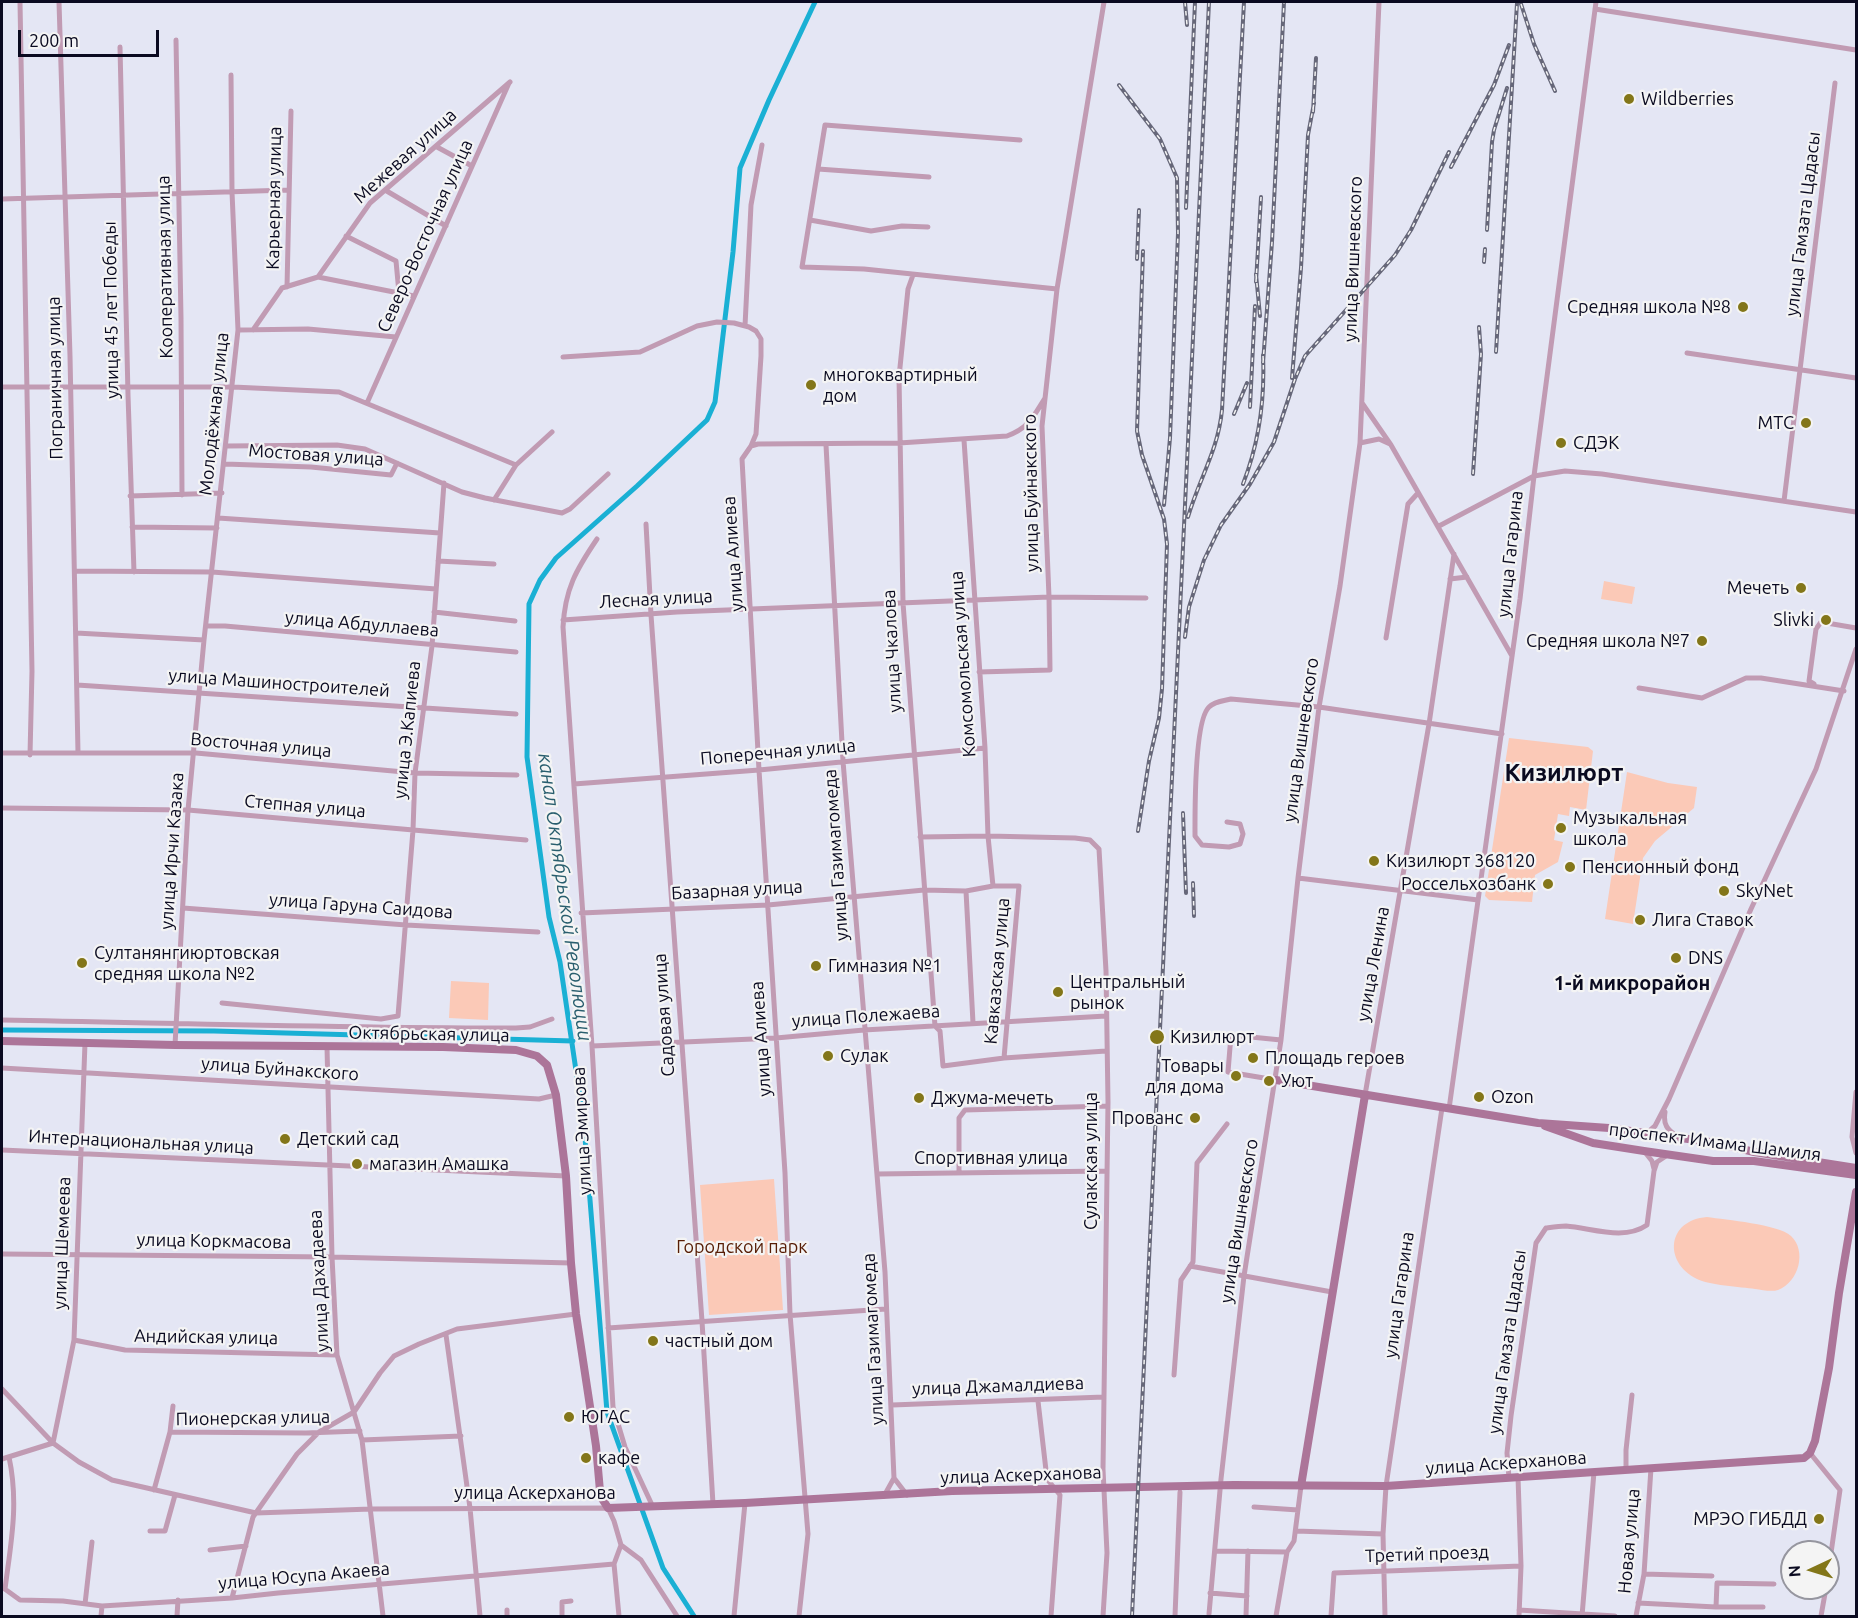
<!DOCTYPE html>
<meta charset="utf-8">
<style>
body{margin:0}
#map{position:relative;width:1858px;height:1618px;overflow:hidden;background:#e4e6f4;font-family:Ubuntu,sans-serif}
canvas{display:block}
.frame{position:absolute;inset:0;border:3px solid #0a0a20;pointer-events:none}
.north{position:absolute;left:1780px;top:1540px;width:60px;height:60px;box-sizing:border-box;background:#f4f4f4;border:2px solid #96969f;border-radius:50%;rotate:266deg;font-size:16px;font-weight:700;line-height:24px;text-align:center;color:#0a0a20}
.north::after{content:'';display:block;margin:auto;width:21px;height:27px;background:#837619;clip-path:polygon(50% 0,100% 100%,50% 72%,0 100%)}
.scale{position:absolute;left:18px;top:30px;width:141px;height:27px;box-sizing:border-box;border:3px solid #0a0a20;border-top:0;padding-left:8px;font-size:18px;line-height:21px;white-space:nowrap;color:#0a0a20;-webkit-text-stroke:4px #f4f4f4;paint-order:stroke}
</style>
<div id="map">
<canvas width="1858" height="1618"></canvas>
<div class="frame"></div>
<div class="north">N</div>
<div class="scale">200 m</div>
</div>
<script>
const g = document.querySelector('canvas').getContext('2d');
g.lineJoin = 'round';
function paint(path, color) {
  g.fillStyle = color;
  g.fill(path, 'evenodd');
}
function strokePath(path, color, width, dash) {
  g.strokeStyle = color;
  g.lineWidth = width;
  g.lineCap = dash ? 'butt' : 'round';
  g.setLineDash(dash || []);
  g.stroke(path);
}
function drawText(font, color, halo, rows, align = 'center') {
  g.font = font + ' Ubuntu,sans-serif';
  g.lineWidth = 4.5;
  g.setLineDash([]);
  g.textBaseline = 'middle';
  g.strokeStyle = halo;
  g.fillStyle = color;
  for (const [text, x, y, turn = 0] of rows) {
    g.save();
    g.translate(x, y);
    g.rotate((+turn || 0) * Math.PI / 180);
    g.textAlign = isNaN(turn) ? turn : align;
    if (halo) g.strokeText(text, 0, 0);
    g.fillText(text, 0, 0);
    g.restore();
  }
}
const green = new Path2D(`
 M1604,581L1635,587L1632,604L1601,599Z
 M1509,738L1588,747L1593,751L1586,810L1570,807L1569,816L1558,814L1554,840L1563,842L1558,862L1535,875L1532,902L1489,900L1485,896Z
 M1627,772L1668,783L1697,787L1694,808L1655,841L1643,858L1633,924L1605,919Z
 M451,981L489,983L488,1020L449,1018Z
 M774,1179L783,1310L709,1315L700,1185Z
 M1707,1217C1726,1220 1778,1224 1791,1236C1807,1251 1799,1282 1778,1290C1772,1292 1762,1290 1755,1289C1741,1287 1708,1285 1697,1279C1663,1262 1667,1220 1707,1217Z`);
const canal = new Path2D(`
 M2,1030L214,1031L573,1041
 M694,1616L663,1568L607,1412L584,1125L560,962L549,917L527,757L529,604L540,580L556,558L637,486L707,420L715,402L733,252L740,168L769,100L815,2`);
const street = new Path2D(`
 M20,2L32,671L30,755
 M59,2L70,356L78,753
 M1595,9L1856,50
 M176,40L181,318L182,495
 M120,47L128,395L134,572
 M1020,140L825,125L802,267L864,269L1057,289
 M437,147L472,166
 M818,169L929,177
 M385,190L446,226
 M2,199L288,190
 M810,220L871,231L902,226L928,227
 M346,236L396,261L399,293
 M913,275L908,289L899,377L903,603L935,1026L940,1031L943,1066L1004,1058L1106,1051
 M318,277L414,296
 M287,287L291,111
 M745,326L751,205L762,145
 M238,330L308,329L396,337
 M253,330L282,288L318,277L370,203L510,82
 M1687,353L1856,378
 M563,357L640,352L697,326L717,322L734,323L749,327L756,331L761,339V356L756,434L751,446
 M2,387H233L339,392L516,465
 M367,403L509,83
 M1362,403L1391,445L1512,656
 M964,440L985,748L988,836L993,886
 M1360,443L1379,439L1390,444
 M826,445L843,761L885,1272L894,1478L884,1496
 M227,446L337,445L365,449L462,492L485,498L562,513L570,509L608,474
 M225,464L311,467L391,475L397,463
 M130,496L222,493
 M494,500L516,465L552,432
 M1784,501L1835,83
 M218,518L440,533
 M646,524L651,615L702,1321L713,1504
 M1439,526L1534,476L1565,471L1602,474L1856,512
 M132,527L217,528
 M597,539C576,570 565,589 563,627L592,1046L613,1407L625,1447L653,1507
 M438,561L494,564
 M75,571L212,572L436,589
 M1450,579L1467,577
 M434,612L515,621
 M563,620L677,612L1049,597L1146,598
 M206,626H225L516,652
 M76,633L204,640
 M1386,638L1408,504L1418,493
 M979,672L1050,670L1049,597L1042,426L1057,289L1104,2
 M1814,684L1809,681L1816,629L1821,622L1856,628
 M77,685L516,714
 M1639,688L1702,698L1746,678H1761L1844,691
 M2,753H196L415,773L517,775
 M574,784L759,770L985,748
 M2,808L188,810L526,840
 M1227,822L1240,824L1243,834L1240,844L1229,847L1202,845L1195,836C1195,813 1194,721 1209,707C1215,701 1223,701 1231,699L1319,707L1502,734
 M920,837L988,836L1075,838L1090,840L1099,849L1106,971L1108,1102L1103,1469L1107,1553L1103,1616
 M1298,878L1478,900
 M183,908L406,925L538,932
 M581,913L768,905L924,890L966,891
 M222,1003L381,1019L398,1016L413,830L415,773L432,646L444,483
 M2,1020C173,1023 344,1028 516,1028L530,1027L552,1019
 M973,1023L966,891L993,886H1019L1004,1058
 M175,1045L188,810L204,640L238,330L232,192L231,75
 M592,1046L776,1038L864,1030L1106,1016
 M327,1047L332,1257L337,1355L362,1440L383,1616
 M2,1068L539,1099L556,1095
 M1276,1080L1228,1072L1231,1035L1281,1040
 M1856,1092L1852,1137L1856,1153
 M1365,1095L1429,724L1454,554
 M1449,1109L1520,599L1534,476L1596,2
 M1665,1112C1663,1124 1667,1130 1677,1136
 M1647,1133L1655,1126L1669,1099L1751,909L1816,769L1856,649
 M2,1150L566,1176
 M1644,1151L1652,1161L1654,1169
 M959,1173V1118L965,1110L1107,1106
 M877,1174L1106,1171
 M2,1254L332,1257L571,1263
 M1190,1266L1332,1292
 M608,1328L886,1309
 M446,1335L470,1508L480,1616
 M74,1340L125,1350L337,1355
 M1174,1375L1181,1280L1193,1262L1197,1163L1227,1124
 M2,1389L53,1443L79,1462L112,1480L256,1513L371,1509L608,1508L614,1521L621,1545L614,1564L619,1616
 M1038,1401L1047,1479L1060,1495L1051,1616
 M892,1405L1104,1397
 M170,1432L173,1406
 M362,1440L461,1436
 M1810,1453L1840,1490L1828,1574
 M2,1459L53,1443L74,1340L85,1043
 M1626,1470V1450L1632,1395
 M1518,1477L1521,1566L1519,1616
 M894,1478L907,1495
 M1509,1478L1507,1453L1511,1416L1536,1243L1546,1228C1553,1227 1559,1226 1566,1226C1592,1228 1624,1241 1647,1225L1654,1171L1657,1162L1666,1156
 M154,1490L170,1432L306,1433L360,1431
 M1254,1507L1298,1510
 M150,1531H165L175,1495
 M1296,1531L1383,1534
 M621,1545L641,1560L677,1616
 M210,1550L246,1546
 M1215,1551L1287,1552
 M1644,1574L1712,1576
 M2,1587L20,1600L63,1601L102,1606L232,1598L278,1593L614,1564
 M5,1589C11,1542 19,1504 9,1457
 M1210,1593L1247,1596
 M232,1598L253,1517L297,1454L319,1432L354,1412L380,1373L394,1356L419,1344L457,1329L576,1314
 M1638,1603L1716,1607H1763
 M85,1604L92,1542
 M1716,1607L1717,1583L1774,1584
 M507,1610V1616
 M1519,1610L1615,1616
 M1209,1614L1221,1479L1244,1276L1281,1040L1298,878L1319,707L1340,586L1360,443L1379,2
 M101,1616L102,1606
 M177,1616L178,1600
 M562,1616V1602L571,1601
 M734,1616L745,1503
 M799,1616L808,1534L790,1314L785,1173L759,770L742,459L751,446L758,444L899,443L1007,436C1029,428 1033,417 1045,398
 M1175,1616L1180,1492
 M1246,1616L1248,1551
 M1276,1616L1287,1552L1294,1541L1301,1486
 M1331,1616L1334,1573L1521,1566
 M1385,1616L1383,1534L1386,1486L1442,1108
 M1582,1616L1594,1472
 M1636,1616L1644,1574L1651,1468
 M1821,1616L1826,1588`);
const secondary = new Path2D(`
 M2,1041L175,1045L443,1047L516,1050L537,1056L547,1065L556,1095L566,1176L571,1263L576,1314L596,1446L600,1491L601,1497L608,1508L745,1503L952,1491L1234,1485L1386,1486L1804,1458L1810,1453L1815,1441L1829,1368L1839,1293L1856,1192
 M1276,1080L1538,1123L1609,1128L1717,1143L1754,1152L1856,1168
 M1545,1126L1593,1143L1644,1151L1713,1161H1754L1856,1175
 M1301,1486L1365,1095`);
const rail = new Path2D(`
 M1185,2L1187,25
 M1521,4L1534,44L1555,91
 M1119,85L1160,139L1177,178L1178,233L1170,438L1164,505
 M1313,112L1316,58
 M1451,167L1494,85L1509,45
 M1186,208L1195,2
 M1487,230L1492,142L1494,130L1507,88
 M1137,259L1139,210
 M1484,262L1485,249
 M1256,274L1260,316
 M1256,282L1261,197
 M1496,352L1517,3
 M1263,363L1272,242L1284,2
 M1292,378L1301,268L1308,135L1314,103
 M1250,407L1255,306
 M1234,414L1247,383
 M1473,474L1481,354L1479,327
 M1243,484C1259,443 1265,399 1263,355
 M1188,517C1199,479 1218,451 1222,410L1244,2
 M1185,637L1189,607L1204,560L1221,525L1250,484L1274,442L1295,379L1305,356L1395,255L1411,230L1449,152
 M1183,813L1186,893
 M1138,831L1149,761L1159,718L1162,689L1167,544L1164,519L1142,455L1137,431L1143,251
 M1193,883L1194,916
 M1132,1616L1209,2`);
const markers = [
 [1629,99,6,"#837619"],
 [1743,307,6,"#837619"],
 [811,385,6,"#837619"],
 [1806,423,6,"#837619"],
 [1561,443,6,"#837619"],
 [1801,588,6,"#837619"],
 [1826,620,6,"#837619"],
 [1702,641,6,"#837619"],
 [1561,828,6,"#837619"],
 [1374,861,6,"#837619"],
 [1570,867,6,"#837619"],
 [1548,884,6,"#837619"],
 [1724,891,6,"#837619"],
 [1640,920,6,"#837619"],
 [1676,958,6,"#837619"],
 [82,963,6,"#837619"],
 [816,966,6,"#837619"],
 [1058,992,6,"#837619"],
 [1157,1037,8,"#837619"],
 [828,1056,6,"#837619"],
 [1253,1058,6,"#837619"],
 [1236,1076,6,"#837619"],
 [1269,1081,6,"#837619"],
 [1479,1097,6,"#837619"],
 [919,1098,6,"#837619"],
 [1195,1118,6,"#837619"],
 [285,1139,6,"#837619"],
 [357,1164,6,"#837619"],
 [653,1341,6,"#837619"],
 [569,1417,6,"#837619"],
 [586,1458,6,"#837619"],
 [1819,1519,6,"#837619"]
];
const poiNames = [
 ["Wildberries",1641,99],
 ["Средняя школа №8",1731,307,"right"],
 ["многоквартирный",823,375],
 ["дом",823,396],
 ["МТС",1794,423,"right"],
 ["СДЭК",1573,443],
 ["Мечеть",1789,588,"right"],
 ["Slivki",1814,620,"right"],
 ["Средняя школа №7",1690,641,"right"],
 ["Музыкальная",1573,818],
 ["школа",1573,839],
 ["Кизилюрт 368120",1386,861],
 ["Пенсионный фонд",1582,867],
 ["Россельхозбанк",1536,884,"right"],
 ["SkyNet",1736,891],
 ["Лига Ставок",1652,920],
 ["Султанянгиюртовская",94,953],
 ["средняя школа №2",94,974],
 ["DNS",1688,958],
 ["Гимназия №1",828,966],
 ["Центральный",1070,982],
 ["рынок",1070,1003],
 ["Кизилюрт",1170,1037],
 ["Сулак",840,1056],
 ["Площадь героев",1265,1058],
 ["Товары",1224,1066,"right"],
 ["для дома",1224,1087,"right"],
 ["Уют",1281,1081],
 ["Ozon",1491,1097],
 ["Джума-мечеть",931,1098],
 ["Прованс",1183,1118,"right"],
 ["Детский сад",297,1139],
 ["магазин Амашка",369,1164],
 ["частный дом",665,1341],
 ["ЮГАС",581,1417],
 ["кафе",598,1458],
 ["МРЭО ГИБДД",1807,1519,"right"]
];
const streetNames = [
 ["Межевая улица",405,156,-42],
 ["Карьерная улица",274,198,-89],
 ["улица Гамзата Цадасы",1803,224,-83],
 ["Северо-Восточная улица",425,236,-66],
 ["улица Вишневского",1353,259,-88],
 ["Кооперативная улица",165,267,-91],
 ["улица 45 лет Победы",111,310,-91],
 ["Пограничная улица",55,378,-91],
 ["Молодёжная улица",214,414,-84],
 ["Мостовая улица",316,455,4],
 ["улица Буйнакского",1031,493,-91],
 ["улица Алиева",733,554,-94],
 ["улица Гагарина",1510,554,-84],
 ["Лесная улица",656,599,-3],
 ["улица Абдуллаева",362,624,5],
 ["улица Чкалова",892,651,-93],
 ["Комсомольская улица",963,664,-94],
 ["улица Машиностроителей",279,683,4],
 ["улица Э.Капиева",407,730,-84],
 ["улица Вишневского",1301,740,-82],
 ["Восточная улица",261,745,5],
 ["Поперечная улица",778,752,-5],
 ["Степная улица",305,806,5],
 ["улица Ирчи Казака",172,851,-86],
 ["улица Газимагомеда",836,855,-94],
 ["Базарная улица",737,890,-3],
 ["улица Гаруна Саидова",361,906,4],
 ["улица Ленина",1373,964,-80],
 ["Кавказская улица",997,971,-85],
 ["Садовая улица",664,1015,-94],
 ["улица Полежаева",866,1016,-4],
 ["Октябрьская улица",429,1034,1],
 ["улица Алиева",761,1039,-94],
 ["улица Буйнакского",280,1069,4],
 ["улица Эмирова",582,1131,-93],
 ["Интернациональная улица",141,1142,3],
 ["проспект Имама Шамиля",1715,1142,7],
 ["Спортивная улица",991,1158],
 ["Сулакская улица",1091,1161,-90],
 ["улица Вишневского",1239,1221,-81],
 ["улица Коркмасова",214,1241,1],
 ["улица Шемеева",62,1243,-88],
 ["улица Дахадаева",319,1281,-93],
 ["улица Гагарина",1399,1295,-82],
 ["Андийская улица",206,1337,1],
 ["улица Газимагомеда",873,1339,-93],
 ["улица Гамзата Цадасы",1507,1342,-82],
 ["улица Джамалдиева",998,1386,-2],
 ["Пионерская улица",253,1418,-1],
 ["улица Аскерханова",1506,1463,-4],
 ["улица Аскерханова",1021,1475,-2],
 ["улица Аскерханова",535,1493],
 ["Новая улица",1629,1541,-85],
 ["Третий проезд",1427,1554,-2],
 ["улица Юсупа Акаева",304,1576,-5]
];
const parkNames = [
 ["Городской парк",742,1247]
];
const waterNames = [
 ["канал Октябрьской Революции",565,897,82]
];
const neighbourhoodNames = [
 ["1-й микрорайон",1632,983]
];
const districtNames = [
 ["Кизилюрт",1564,773]
];
paint(green, '#fbc9b7');
strokePath(canal, '#1ab0d4', 5);
strokePath(street, '#c19bb3', 5);
strokePath(secondary, '#ac7599', 8);
strokePath(rail, '#666779', 4);
strokePath(rail, '#f4f4f4', 1.5, [4.5]);
for (const [x, y, r, color] of markers) {
  const dot = new Path2D();
  dot.arc(x, y, r, 0, 2 * Math.PI);
  g.fillStyle = color;
  g.fill(dot);
  strokePath(dot, '#f4f4f4', 2);
}
drawText('18px', '#0a0a20', '#f4f4f4', poiNames, 'left');
drawText('18px', '#0a0a20', '#f4f4f4', streetNames);
drawText('18px', '#571d05', '#f4f4f4', parkNames);
drawText('italic 20px', '#295e6e', '#f4f4f4', waterNames);
drawText('bold 20px', '#0a0a20', '#f4f4f4', neighbourhoodNames);
drawText('bold 24px', '#0a0a20', '#f4f4f4', districtNames);
</script>
